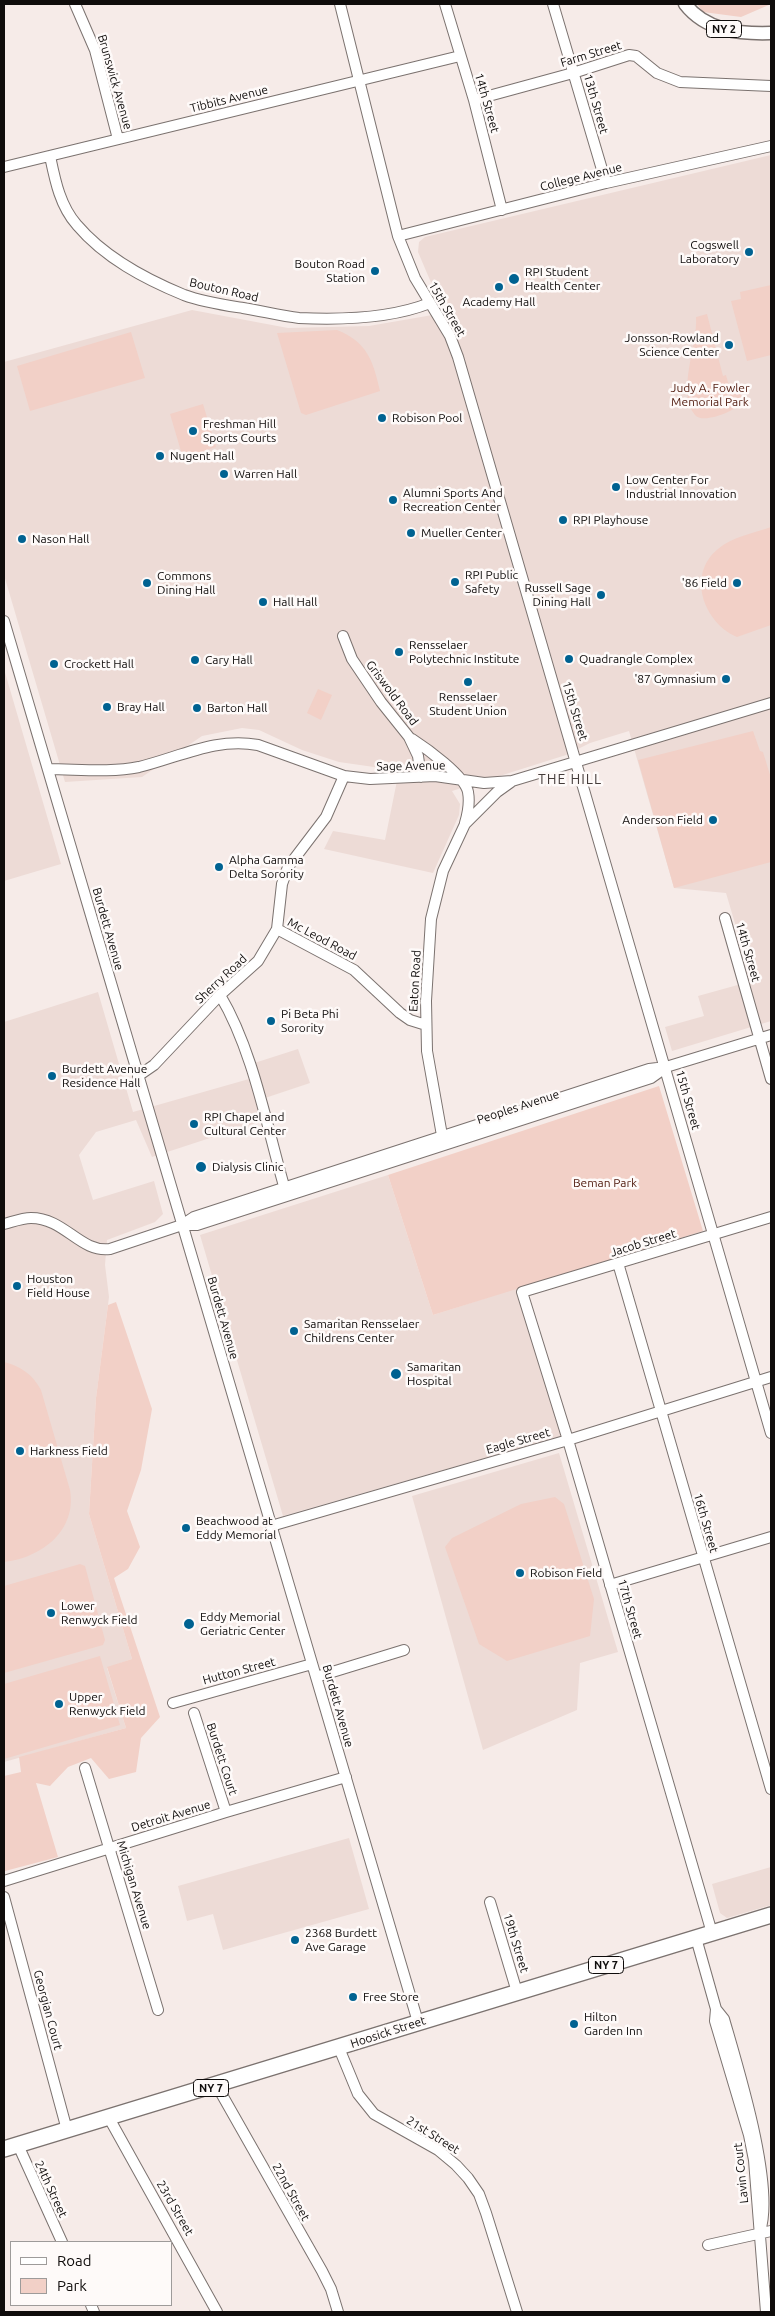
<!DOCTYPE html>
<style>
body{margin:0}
#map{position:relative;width:775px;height:2316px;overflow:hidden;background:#f6ebe8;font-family:Ubuntu,sans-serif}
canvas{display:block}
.frame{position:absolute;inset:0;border:5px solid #0f0c0b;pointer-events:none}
.legend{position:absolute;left:10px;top:2241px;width:162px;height:65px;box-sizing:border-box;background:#fefaf9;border:1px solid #9e9b9a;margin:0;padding:6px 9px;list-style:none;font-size:15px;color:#0f0c0b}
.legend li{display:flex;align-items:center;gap:10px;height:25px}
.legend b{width:25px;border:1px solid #9e9b9a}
</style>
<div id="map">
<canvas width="775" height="2316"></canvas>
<div class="frame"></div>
<ul class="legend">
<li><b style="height:6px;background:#fff"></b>Road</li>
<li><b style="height:14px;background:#f2d0c7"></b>Park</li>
</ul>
</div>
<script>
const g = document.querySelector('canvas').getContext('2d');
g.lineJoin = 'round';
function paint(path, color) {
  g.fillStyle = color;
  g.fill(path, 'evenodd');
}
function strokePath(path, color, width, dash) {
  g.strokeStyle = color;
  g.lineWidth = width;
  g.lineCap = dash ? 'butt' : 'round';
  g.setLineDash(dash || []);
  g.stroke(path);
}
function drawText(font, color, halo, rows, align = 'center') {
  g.font = font + ' Ubuntu,sans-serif';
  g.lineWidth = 5;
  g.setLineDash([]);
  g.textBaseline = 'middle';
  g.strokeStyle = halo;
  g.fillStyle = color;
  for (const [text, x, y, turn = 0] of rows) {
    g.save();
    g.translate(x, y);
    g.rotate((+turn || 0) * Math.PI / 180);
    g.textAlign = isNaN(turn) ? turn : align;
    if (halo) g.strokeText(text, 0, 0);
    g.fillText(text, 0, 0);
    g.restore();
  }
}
const built = new Path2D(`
 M771,155V1021L672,1051L665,1027L704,1016L698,996L752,981L726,893L674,888L629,731L590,743L566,755L452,791L460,804L459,815L433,873L324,849L333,831L385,840L400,766L381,768L339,762L302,750L259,730L242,728L202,736L142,777L65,782L4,575V362L192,310L288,328L369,326L444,313L418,252L419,242L425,237Z
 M4,669L61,864L4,881Z
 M98,992L133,1112L249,1079L245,1066L298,1049L310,1083L265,1098L271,1118L152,1157L136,1120L96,1132L79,1155L93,1200L154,1181L163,1214L155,1222L107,1240L105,1265L109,1297L96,1398L89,1514L132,1659L107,1668L126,1728L4,1762V1022Z
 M388,1175L433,1315L523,1286L569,1434L283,1516L200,1235Z
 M559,1453L618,1652L580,1663L577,1710L483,1750L412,1496Z
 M349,1838L369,1909L223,1950L213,1914L187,1921L178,1886Z
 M771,1867V1905L727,1918L720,1913L712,1884Z`);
const green = new Path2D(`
 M697,4H771L741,17L703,12Z
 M771,285V355L747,361L731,301L741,299L740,292Z
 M707,314L723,376L726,375L729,386L738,384L743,402C737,410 703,425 695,415C676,392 698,345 696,317Z
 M337,330C367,342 373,360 380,391L306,415L301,413L277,333Z
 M131,332L145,378L30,411L17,366Z
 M203,404L216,447L183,458L170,414Z
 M771,527V625L737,637C704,623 686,575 718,549C732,537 754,533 771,527Z
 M318,689L332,695L321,720L307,713Z
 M753,731L760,751L763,752L771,778V862L674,888L638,760Z
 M659,1086L703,1231L433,1315L388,1175Z
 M116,1302L152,1409L141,1470L127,1511L140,1547L128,1569L114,1578L160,1717L141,1738L136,1772L109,1779L91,1758L68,1767L50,1786L36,1783L58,1857L5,1871L4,1776L21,1772L19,1757L126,1728L107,1667L132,1659L89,1514L96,1398L108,1305Z
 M4,1362C21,1366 33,1375 41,1390L70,1490C77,1531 41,1558 4,1562Z
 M555,1497L564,1504L594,1599L590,1636L507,1661L479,1644L445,1547L452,1538L521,1504Z
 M80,1564L85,1566L105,1640L103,1645L4,1673V1586Z
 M100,1656L120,1725L4,1759V1684Z`);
const minor = new Path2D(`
 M75,4L95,50L118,139
 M340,4L398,236L415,278L450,336L458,357L771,1433
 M445,4L474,100L502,210
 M553,4L606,183
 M474,100L573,73L629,55L636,56L657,73L680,82L771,86
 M50,156C55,180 60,206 77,225C105,258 145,279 184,295C203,302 224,305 243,308C262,311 281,316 299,318C340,320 392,318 430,303
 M4,167L460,56
 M398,236L606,183L771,146
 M4,621L418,2022
 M343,636L352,659L381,702L409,737L418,756L421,777
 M412,739C426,748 465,776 468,792C470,803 468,813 465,823
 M48,769C77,769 110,773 139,767C180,757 216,737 258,745L344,776L370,779L435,776L484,783L512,781L771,703
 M725,918L771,1079
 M277,929L354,970L400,1013L410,1020L426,1025
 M220,995C254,1052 267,1129 286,1193
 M138,1076L154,1065L220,995L258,961L277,929L282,884L288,867L326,817L344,776
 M443,1141L427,1051L426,1001L431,919L443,871L465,824L497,792L511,782
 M4,1224C12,1222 22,1218 31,1218C65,1218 80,1253 110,1249L182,1225L194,1217L649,1069L666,1067L771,1035
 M184,1225H197L651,1078L665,1068
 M618,1263L771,1789
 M271,1526L568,1440L771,1377
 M610,1585L771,1537
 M316,1677L404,1650
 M173,1703L312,1664
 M194,1713L226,1812
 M85,1768L158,2010
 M4,1881L226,1812L346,1777
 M4,1897L67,2130
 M490,1902L517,1992
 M712,1933L568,1440L522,1292L771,1217
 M696,1938L716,2009L724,2019C738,2068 775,2186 760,2231
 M716,2009L715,2021L749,2135L754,2160L766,2312
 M339,2048L358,2094L374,2114L438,2150L456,2165L468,2178L479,2194L486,2213L517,2312
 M217,2086L322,2271L331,2289L338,2312
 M109,2118L217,2312
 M18,2145L62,2242
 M708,2245L771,2231
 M91,2305L94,2312`);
const major = new Path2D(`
 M685,4C706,31 739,34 771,33`);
const highway = new Path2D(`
 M4,2149L771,1915`);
const markers = [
 [749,252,5,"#006291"],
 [375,271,5,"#006291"],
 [514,279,6,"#006291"],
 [499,287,5,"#006291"],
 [729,345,5,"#006291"],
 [382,418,5,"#006291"],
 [193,431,5,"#006291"],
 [160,456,5,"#006291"],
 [224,474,5,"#006291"],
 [616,487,5,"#006291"],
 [393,500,5,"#006291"],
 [563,520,5,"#006291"],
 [411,533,5,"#006291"],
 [22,539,5,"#006291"],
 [455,582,5,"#006291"],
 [147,583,5,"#006291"],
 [737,583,5,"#006291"],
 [601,595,5,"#006291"],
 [263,602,5,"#006291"],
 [399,652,5,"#006291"],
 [569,659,5,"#006291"],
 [195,660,5,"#006291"],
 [54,664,5,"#006291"],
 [726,679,5,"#006291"],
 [468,682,5,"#006291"],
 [107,707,5,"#006291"],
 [197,708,5,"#006291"],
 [713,820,5,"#006291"],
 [219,867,5,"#006291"],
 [271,1021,5,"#006291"],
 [52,1076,5,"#006291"],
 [194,1124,5,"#006291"],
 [201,1167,6,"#006291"],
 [17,1286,5,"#006291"],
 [294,1331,5,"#006291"],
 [396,1374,6,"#006291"],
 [20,1451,5,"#006291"],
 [186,1528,5,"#006291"],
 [520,1573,5,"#006291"],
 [51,1613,5,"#006291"],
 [189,1624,6,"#006291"],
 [59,1704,5,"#006291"],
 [295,1940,5,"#006291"],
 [353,1997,5,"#006291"],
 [574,2024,5,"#006291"]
];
const shields = [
 [724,29,35],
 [606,1965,35],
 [211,2088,35]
];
const shieldNames = [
 ["NY 2",724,29],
 ["NY 7",606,1965],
 ["NY 7",211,2088]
];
const streetNames = [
 ["Farm Street",591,54,-17],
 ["Brunswick Avenue",115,82,74],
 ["Tibbits Avenue",229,99,-14],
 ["14th Street",487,103,74],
 ["13th Street",596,104,74],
 ["College Avenue",581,177,-14],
 ["Bouton Road",224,290,13],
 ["15th Street",447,309,60],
 ["Griswold Road",392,693,53],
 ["15th Street",575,711,73],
 ["Sage Avenue",411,766,-1],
 ["Burdett Avenue",108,929,74],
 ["Mc Leod Road",322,939,28],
 ["14th Street",748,952,74],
 ["Sherry Road",221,979,-43],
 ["Eaton Road",415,981,-87],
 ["15th Street",688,1100,74],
 ["Peoples Avenue",518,1107,-18],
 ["Jacob Street",643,1243,-17],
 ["Burdett Avenue",223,1318,74],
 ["Eagle Street",518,1441,-16],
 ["16th Street",706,1523,74],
 ["17th Street",630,1609,74],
 ["Hutton Street",239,1671,-15],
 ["Burdett Avenue",338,1706,74],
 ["Burdett Court",222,1759,72],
 ["Detroit Avenue",171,1816,-17],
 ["Michigan Avenue",134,1885,73],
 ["19th Street",516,1943,73],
 ["Georgian Court",48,2010,75],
 ["Hoosick Street",388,2032,-18],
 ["21st Street",433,2135,32],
 ["Lavin Court",741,2173,-96],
 ["24th Street",51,2189,65],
 ["22nd Street",291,2192,61],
 ["23rd Street",175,2208,60]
];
const poiNames = [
 ["Cogswell",739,245,"right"],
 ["Laboratory",739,259,"right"],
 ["Bouton Road",365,264,"right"],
 ["Station",365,278,"right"],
 ["RPI Student",525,272],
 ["Health Center",525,286],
 ["Academy Hall",499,302,"center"],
 ["Jonsson-Rowland",719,338,"right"],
 ["Science Center",719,352,"right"],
 ["Robison Pool",392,418],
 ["Freshman Hill",203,424],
 ["Sports Courts",203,438],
 ["Nugent Hall",170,456],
 ["Warren Hall",234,474],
 ["Low Center For",626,480],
 ["Industrial Innovation",626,494],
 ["Alumni Sports And",403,493],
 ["Recreation Center",403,507],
 ["RPI Playhouse",573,520],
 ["Mueller Center",421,533],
 ["Nason Hall",32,539],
 ["RPI Public",465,575],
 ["Safety",465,589],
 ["Commons",157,576],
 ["Dining Hall",157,590],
 ["'86 Field",727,583,"right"],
 ["Russell Sage",591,588,"right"],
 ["Dining Hall",591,602,"right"],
 ["Hall Hall",273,602],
 ["Rensselaer",409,645],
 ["Polytechnic Institute",409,659],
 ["Quadrangle Complex",579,659],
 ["Cary Hall",205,660],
 ["Crockett Hall",64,664],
 ["'87 Gymnasium",716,679,"right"],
 ["Rensselaer",468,697,"center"],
 ["Student Union",468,711,"center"],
 ["Bray Hall",117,707],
 ["Barton Hall",207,708],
 ["Anderson Field",703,820,"right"],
 ["Alpha Gamma",229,860],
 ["Delta Sorority",229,874],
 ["Pi Beta Phi",281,1014],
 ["Sorority",281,1028],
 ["Burdett Avenue",62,1069],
 ["Residence Hall",62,1083],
 ["RPI Chapel and",204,1117],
 ["Cultural Center",204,1131],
 ["Dialysis Clinic",212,1167],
 ["Houston",27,1279],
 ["Field House",27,1293],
 ["Samaritan Rensselaer",304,1324],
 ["Childrens Center",304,1338],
 ["Samaritan",407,1367],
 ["Hospital",407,1381],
 ["Harkness Field",30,1451],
 ["Beachwood at",196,1521],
 ["Eddy Memorial",196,1535],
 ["Robison Field",530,1573],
 ["Lower",61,1606],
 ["Renwyck Field",61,1620],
 ["Eddy Memorial",200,1617],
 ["Geriatric Center",200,1631],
 ["Upper",69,1697],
 ["Renwyck Field",69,1711],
 ["2368 Burdett",305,1933],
 ["Ave Garage",305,1947],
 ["Free Store",363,1997],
 ["Hilton",584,2017],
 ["Garden Inn",584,2031]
];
const parkNames = [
 ["Judy A. Fowler",710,388],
 ["Memorial Park",710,402],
 ["Beman Park",605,1183]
];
const neighbourhoodNames = [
 ["THE HILL",570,779]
];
paint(built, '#eddbd6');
paint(green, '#f2d0c7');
strokePath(minor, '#7b726f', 12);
strokePath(major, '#7b726f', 15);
strokePath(highway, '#7b726f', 18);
strokePath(minor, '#fff', 10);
strokePath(major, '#fff', 12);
strokePath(highway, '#fff', 15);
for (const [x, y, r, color] of markers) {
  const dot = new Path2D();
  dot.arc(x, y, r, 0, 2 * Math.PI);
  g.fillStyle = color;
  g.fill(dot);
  strokePath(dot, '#fefaf9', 2);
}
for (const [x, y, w] of shields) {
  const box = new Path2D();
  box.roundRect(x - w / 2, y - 8.5, w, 17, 4);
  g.fillStyle = '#fefaf9';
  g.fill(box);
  strokePath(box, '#0f0c0b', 1);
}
drawText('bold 11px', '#0f0c0b', null, shieldNames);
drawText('12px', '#0f0c0b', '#fefaf9', streetNames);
drawText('12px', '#0f0c0b', '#fefaf9', poiNames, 'left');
drawText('12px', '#552115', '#fefaf9', parkNames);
g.letterSpacing = '1px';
drawText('14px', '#453d3b', '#fefaf9', neighbourhoodNames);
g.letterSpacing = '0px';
</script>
